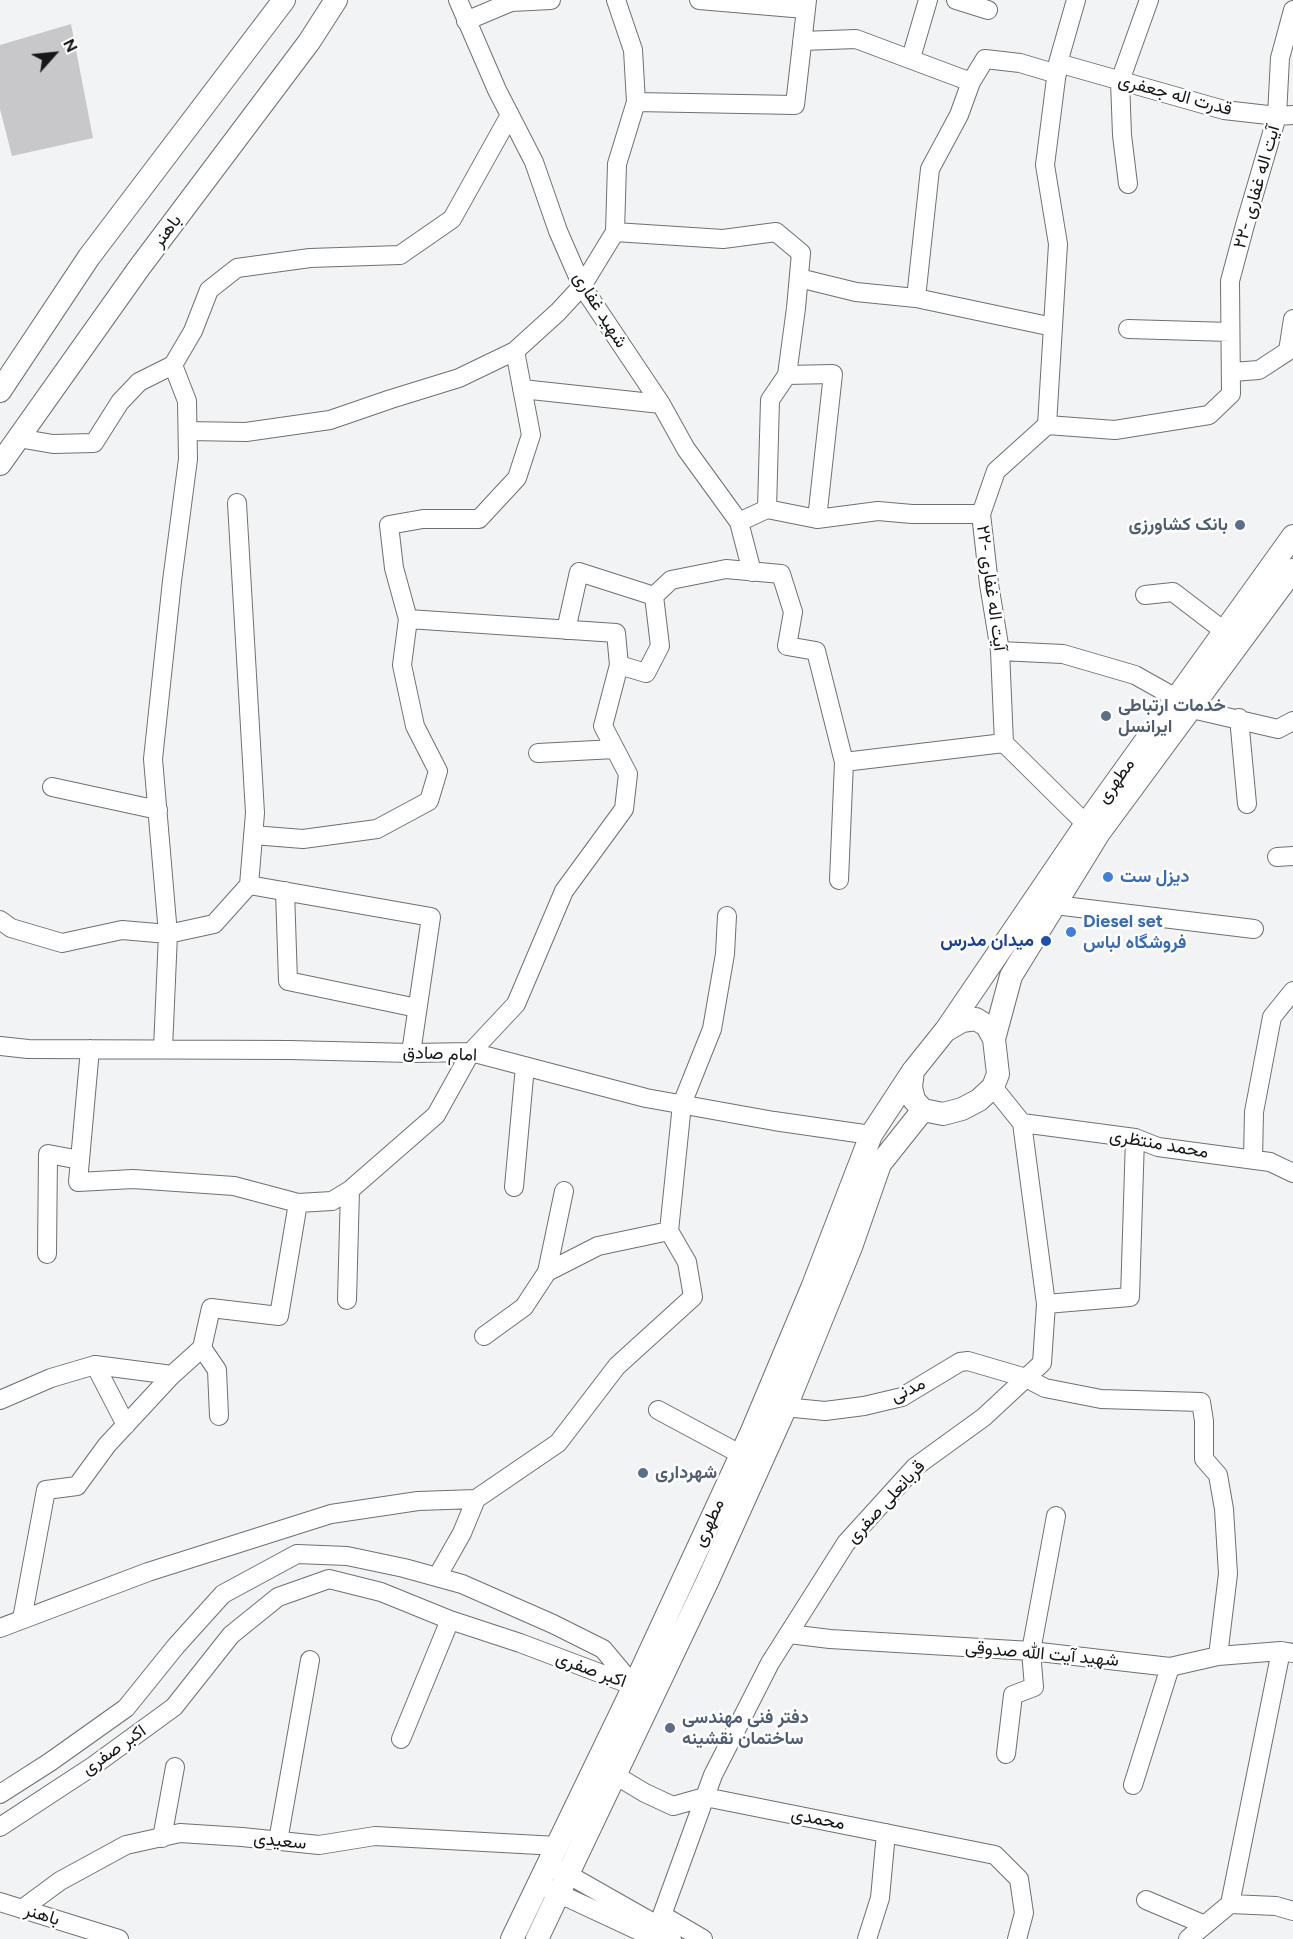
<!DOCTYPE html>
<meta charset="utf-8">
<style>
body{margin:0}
#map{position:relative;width:1293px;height:1939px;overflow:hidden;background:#f2f3f4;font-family:Figtree,sans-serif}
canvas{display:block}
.north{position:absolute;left:24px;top:24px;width:60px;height:60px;-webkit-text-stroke:4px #fff;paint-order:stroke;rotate:63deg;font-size:16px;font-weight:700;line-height:24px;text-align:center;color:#161717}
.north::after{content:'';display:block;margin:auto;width:21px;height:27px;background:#161717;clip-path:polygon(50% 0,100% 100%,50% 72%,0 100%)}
</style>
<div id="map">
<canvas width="1293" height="1939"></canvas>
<div class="north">N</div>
</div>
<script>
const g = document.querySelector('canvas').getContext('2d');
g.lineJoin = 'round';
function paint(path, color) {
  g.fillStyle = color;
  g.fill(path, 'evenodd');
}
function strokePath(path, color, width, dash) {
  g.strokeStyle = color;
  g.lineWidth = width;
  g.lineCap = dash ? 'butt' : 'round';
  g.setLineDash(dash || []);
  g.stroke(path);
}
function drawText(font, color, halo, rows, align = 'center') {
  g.font = font + ' Figtree,Vazirmatn,sans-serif';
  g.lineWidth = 5;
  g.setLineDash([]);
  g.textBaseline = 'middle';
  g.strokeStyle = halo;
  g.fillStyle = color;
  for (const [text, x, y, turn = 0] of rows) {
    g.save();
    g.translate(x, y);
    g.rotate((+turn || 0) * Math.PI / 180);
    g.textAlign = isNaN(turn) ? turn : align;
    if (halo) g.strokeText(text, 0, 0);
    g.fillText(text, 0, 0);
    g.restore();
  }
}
const building = new Path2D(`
 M71,24L93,138L12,156L0,109V45Z`);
const minor = new Path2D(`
 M458,0L497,90L534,162L558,231L582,286L661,404L686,449L739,522L752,572
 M699,0L805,9
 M956,0L988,10
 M466,21L511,2L551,0
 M802,41L856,39L971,82
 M911,58L928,0
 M1058,63L1224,110L1277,116L1293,115
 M636,102L795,105L807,0
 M1128,184L1122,135L1120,81L1149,0
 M615,232L723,239L776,232L801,253L796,308L787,375L770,400L767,509
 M799,278L856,292L916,298L1053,327
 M916,298L930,169L959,115L971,82L985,59L1020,63L1057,74
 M1128,329L1230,332
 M1232,372L1259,370L1288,351L1293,319
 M787,375L833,374L817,519
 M522,389L661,404
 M1047,425L1058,244L1045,165L1058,63L1076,0
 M188,431L246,432L330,420L391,399L459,378L515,351L558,312L582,286L615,232L617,164L636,102L633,50L616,0
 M18,438L53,444L94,443L120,402L139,382L173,365L193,331L209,290L237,268L310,258L400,255L452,219L510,115
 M739,522L767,509L817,519L878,511L912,514H981
 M1145,595L1173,592L1224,631
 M566,630L579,572L654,596
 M1000,651L1063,654L1135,675L1176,698
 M619,665L646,673L660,646L654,596L671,580L726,569L781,574L793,612L787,646L816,651L844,762L839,880
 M1192,709L1278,729L1293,721
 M1239,718L1247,804
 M538,753L615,749
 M844,762L1004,743
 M52,787L158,810
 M1086,824L1004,743L1000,651L989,584L981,514L996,471L1047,425L1115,430L1209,415L1231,394L1230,281L1245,225L1277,116L1280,58L1293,10
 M253,835L303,839L377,829L429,801L438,771L415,726L402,665L408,619L394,568L389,525L423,519H479L517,478L531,435L515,351
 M1277,857L1293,856
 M249,885L431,917L411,1053
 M285,891L288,981L417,1008
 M1055,905L1254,929
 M0,920L11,928L62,943L122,930L168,934L214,924L249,885L255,813L237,503
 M0,1046L28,1049L290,1050L411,1053L471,1052L646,1098L774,1121L871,1135
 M90,1049L78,1182L133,1179L234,1186L298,1203L332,1201L350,1190L436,1115L471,1052L516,1004L564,891L624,809L628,774L603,726L619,665L616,633L408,619
 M163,1049L168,934L153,759L172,581L188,459L187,401L173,365
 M1022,1123L1135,1138L1158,1147L1270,1162L1293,1173
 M1253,1160L1254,1112L1272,1017L1293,991
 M514,1187L525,1066
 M47,1254L48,1154L80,1160
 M547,1272L564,1191
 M347,1300L350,1190
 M1046,1304L1130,1297L1135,1138
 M484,1336L524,1307L547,1272L598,1246L669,1231
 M202,1348L217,1370L219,1416
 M95,1365L126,1425
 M0,1400L51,1378L95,1365L172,1375L202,1348L211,1308L279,1316L298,1203
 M774,1406L825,1411L864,1406L902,1397L960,1362L968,1361L1026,1378L1045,1388L1101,1399L1201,1402L1204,1421V1459L1218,1475L1224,1509L1228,1574L1218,1656
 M658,1410L740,1454
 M437,1577L462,1533L476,1499
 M22,1619L46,1490L77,1486L107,1445L172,1375
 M0,1628L148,1572L331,1514L418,1501L476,1499L558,1443L617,1366L693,1297L687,1262L669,1231L682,1104L712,1029L725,954L727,916
 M789,1634L830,1639L1031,1651L1170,1667L1218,1656L1281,1651L1293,1653
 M401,1739L450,1620
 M1006,1754L1013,1695L1034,1687L1031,1651L1056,1516
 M615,1775L645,1793L673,1806L705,1797L995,1855L1019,1879L1024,1913L1017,1939
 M1133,1785L1170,1667
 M0,1794L50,1762L126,1708L176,1646L223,1594L297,1554L347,1556L404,1568L462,1584L553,1624L603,1649L634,1686L520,1643L450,1620L381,1592L329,1579L278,1597L231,1635L174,1707L93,1766L0,1827
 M162,1838L175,1767
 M278,1841L310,1660
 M556,1870L569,1875L657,1925L672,1939
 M547,1888L652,1937H664
 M1146,1900L1205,1925
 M0,1902L119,1939
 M1230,1904L1281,1651
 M22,1909L60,1881L126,1845L180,1833L242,1837L319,1845L375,1836L557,1846
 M662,1915L703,1939
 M651,1939L662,1915L713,1775L770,1663L846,1543L915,1467L984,1417L1042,1363L1046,1304L1022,1123L993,1087
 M867,1939L880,1898L886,1833
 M1188,1939L1230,1904L1276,1906L1293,1911`);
const major = new Path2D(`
 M0,391L89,257L284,0
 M0,464L139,268L309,42L336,0
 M946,1030L1086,824L1293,536
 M994,1039L1011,976L1099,833L1293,570
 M512,1939L634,1686L752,1431L812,1288L871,1135L913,1071L945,1031L962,1021L976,1019L987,1026L994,1039L998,1074L993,1087L979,1100L962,1109L943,1114L923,1110L914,1100L911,1087L913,1071
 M537,1939L708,1580L785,1409L851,1247L880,1164L923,1110`);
const markers = [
 [1240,525,6,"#5c6f8a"],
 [1106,716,6,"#5c6f8a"],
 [1108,877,6,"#3f7fe0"],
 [1071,932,6,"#3f7fe0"],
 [1046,941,6,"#1a4fb4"],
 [643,1473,6,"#5c6f8a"],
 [670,1728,6,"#5c6f8a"]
];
const streetNames = [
 ["قدرت اله جعفری",1175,95,15],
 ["۲۲- آیت اله غفاری",1257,187,-74],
 ["باهنر",167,231,-53],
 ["شهید غفاری",600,310,58],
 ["۲۲- آیت اله غفاری",991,588,82],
 ["مطهری",1116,781,-54],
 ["امام صادق",440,1054,2],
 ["محمد منتظری",1159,1144,10],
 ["مدنی",908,1390,-25],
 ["قربانعلی صفری",886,1502,-47],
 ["مطهری",709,1523,-65],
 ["شهید آیت الله صدوقی",1042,1654,5],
 ["اکبر صفری",591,1670,20],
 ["اکبر صفری",114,1750,-35],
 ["محمدی",818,1819,11],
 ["سعیدی",280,1841,6],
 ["باهنر",42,1915,17]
];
const serviceNames = [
 ["بانک کشاورزی",1228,525,"right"],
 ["خدمات ارتباطی",1118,706],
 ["ایرانسل",1118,727],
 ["شهرداری",655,1473],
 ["دفتر فنی مهندسی",682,1718],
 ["ساختمان نقشینه",682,1739]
];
const shopNames = [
 ["دیزل ست",1120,877],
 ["Diesel set",1083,922],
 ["فروشگاه لباس",1083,943]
];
const transitNames = [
 ["میدان مدرس",1034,941]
];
paint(building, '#c8c7c9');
strokePath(minor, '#6f7071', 20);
strokePath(major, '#6f7071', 24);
strokePath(minor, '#fff', 18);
strokePath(major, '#fff', 22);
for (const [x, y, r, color] of markers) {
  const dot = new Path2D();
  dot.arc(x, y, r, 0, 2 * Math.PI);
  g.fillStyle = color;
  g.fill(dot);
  strokePath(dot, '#fff', 2);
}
drawText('18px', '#161717', '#fff', streetNames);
drawText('bold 18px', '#4e5e75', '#fff', serviceNames, 'left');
drawText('bold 18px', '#366cbe', '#fff', shopNames, 'left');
drawText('bold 18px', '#164399', '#fff', transitNames, 'right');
</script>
